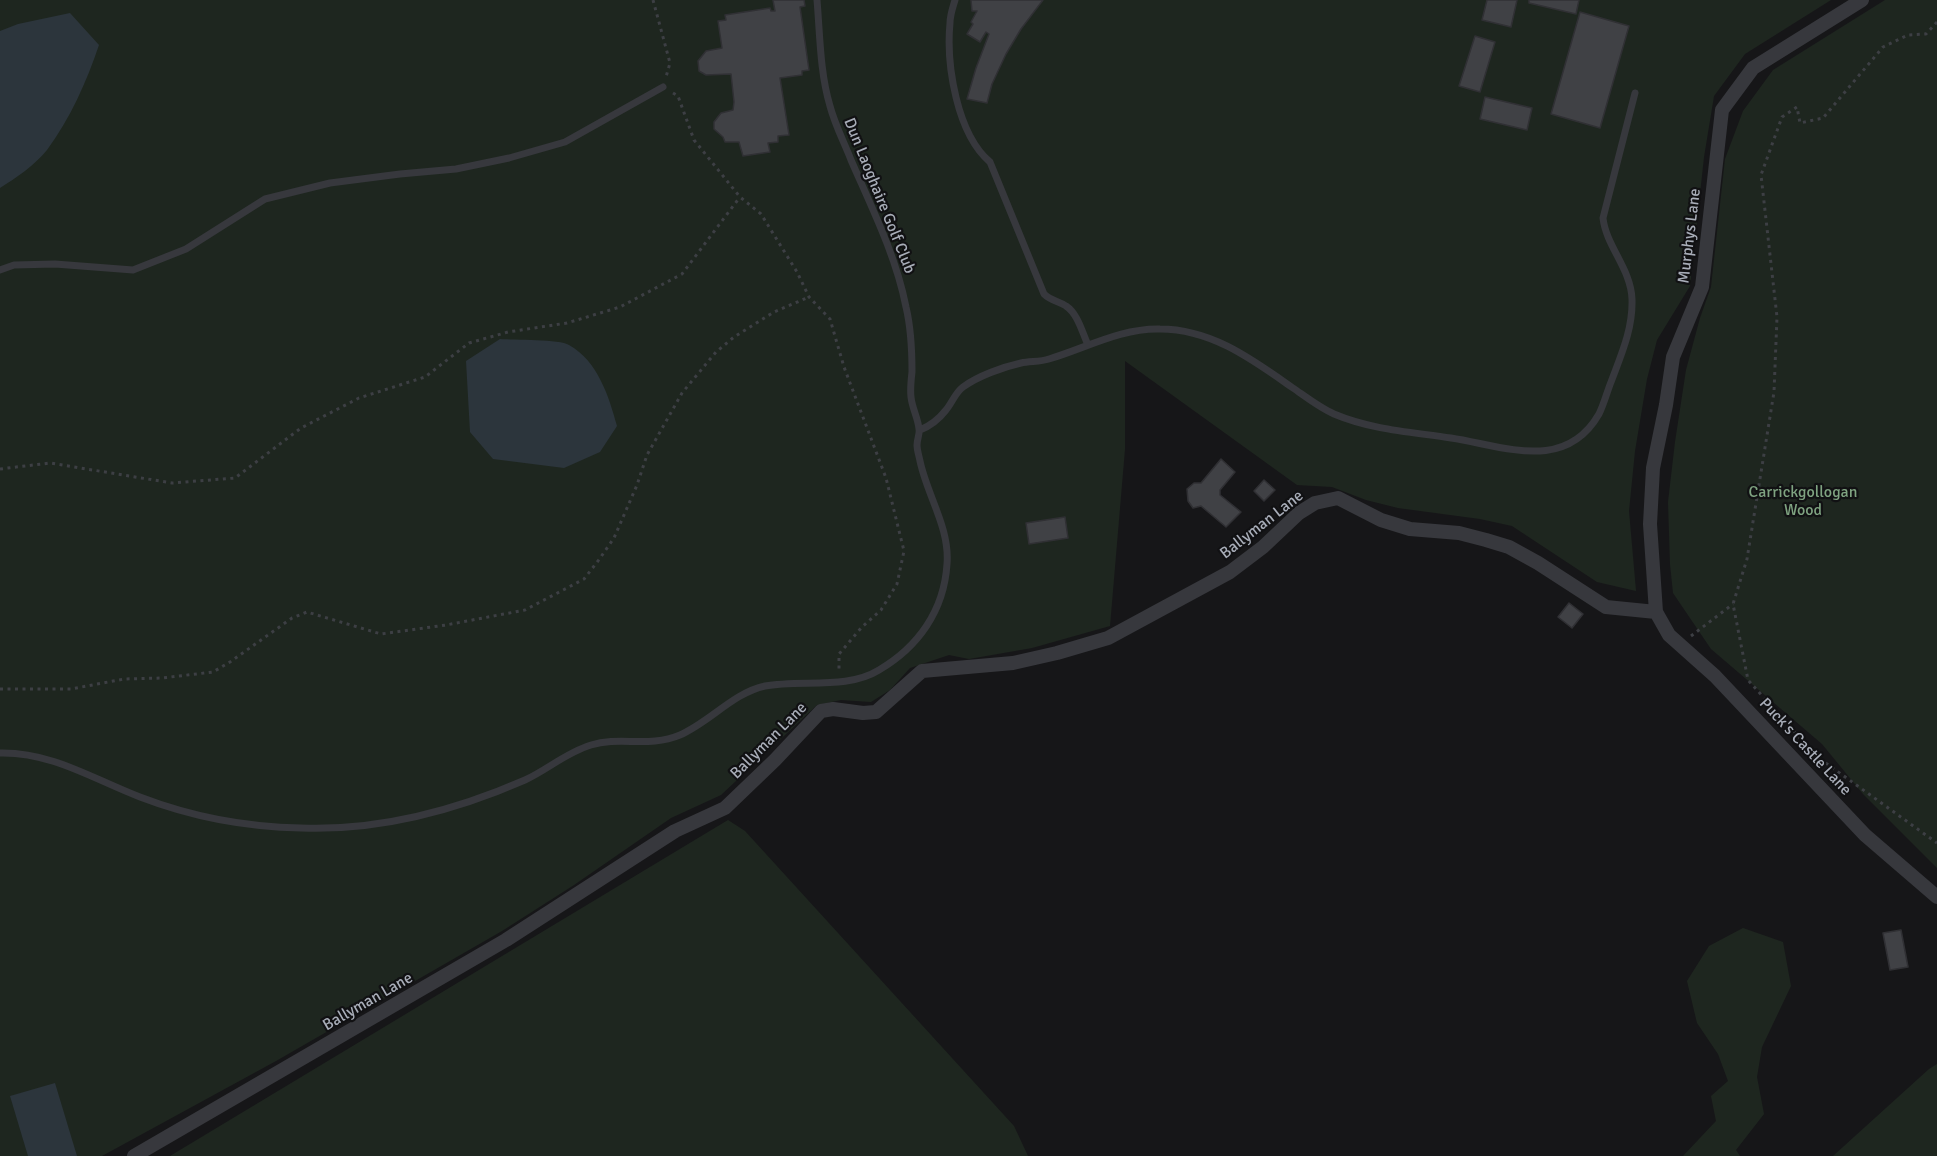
<!DOCTYPE html>
<style>
body{margin:0}
canvas{display:block;background:#161618}
</style>
<canvas width="1937" height="1156"></canvas>
<script>
const g = document.querySelector('canvas').getContext('2d');
g.lineJoin = 'round';
function paint(path, color) {
  g.fillStyle = color;
  g.fill(path, 'evenodd');
}
function strokePath(path, color, width, dash) {
  g.strokeStyle = color;
  g.lineWidth = width;
  g.lineCap = dash ? 'butt' : 'round';
  g.setLineDash(dash || []);
  g.stroke(path);
}
function drawText(font, color, halo, rows, align = 'center') {
  g.font = font + ' Signika,sans-serif';
  g.lineWidth = 4.5;
  g.setLineDash([]);
  g.textBaseline = 'middle';
  g.strokeStyle = halo;
  g.fillStyle = color;
  for (const [text, x, y, turn = 0] of rows) {
    g.save();
    g.translate(x, y);
    g.rotate((+turn || 0) * Math.PI / 180);
    g.textAlign = isNaN(turn) ? turn : align;
    if (halo) g.strokeText(text, 0, 0);
    g.fillText(text, 0, 0);
    g.restore();
  }
}
const green = new Path2D(`
 M0,0H1831L1745,54L1714,96L1704,157L1690,286L1657,340L1647,379L1635,451L1629,511L1636,591L1597,582L1512,526L1480,519L1398,508L1366,500L1332,487L1297,485L1125,361V449L1110,626L1032,648L969,659L949,655L910,668L890,690L871,702L841,700L817,705L721,795L671,818L574,885L502,931L276,1061L102,1156H0Z
 M1885,0H1937V868L1863,794L1822,744L1711,649L1673,593L1670,564L1668,502L1675,442L1686,370L1700,318L1711,287L1725,159L1743,111L1773,70Z
 M728,820L745,831L1014,1126L1028,1156H170Z
 M1743,928L1783,942L1791,986L1762,1047L1757,1077L1764,1114L1736,1150L1740,1156H1683L1716,1121L1711,1096L1728,1081L1718,1054L1697,1023L1687,981L1709,946Z
 M1937,1064V1156H1833L1929,1069Z`);
const water = new Path2D(`
 M70,13L99,45C87,81 70,119 47,150C35,165 16,178 0,188V31L18,24Z
 M500,339C514,340 560,339 569,345C598,361 609,397 617,426L600,452L564,468L493,459L470,432L466,361Z
 M55,1083L77,1156H28L10,1096Z`);
const building = new Path2D(`
 M773,0H804L805,6L800,7L809,70L802,71V75L780,78L789,135L778,136V142L768,143L770,152L743,156L739,142H725L723,137L714,129V122L721,113L733,110L734,102L731,74L706,75L699,71L698,61L706,51L722,48L718,21L726,20L725,15L770,8L771,11H775Z
 M971,0H1043L1021,29L1006,54L992,84L987,103L967,99L976,68L989,34L986,32L980,42L967,34L973,24L971,22L977,11H972Z
 M1487,0H1517L1511,27L1482,20Z
 M1529,0H1579L1576,14L1529,3Z
 M1580,12L1629,26L1600,128L1551,114Z
 M1475,36L1495,42L1480,92L1459,86Z
 M1485,97L1532,108L1527,130L1480,119Z
 M1221,459L1235,472L1220,490V495L1241,512L1226,527L1201,506L1193,508L1188,501L1187,489L1194,483H1201Z
 M1264,480L1275,490L1264,501L1254,491Z
 M1065,517L1068,538L1029,544L1026,523Z
 M1569,603L1583,614L1572,628L1558,617Z
 M1901,930L1908,967L1890,970L1883,933Z`);
const path = new Path2D(`
 M653,0L670,63L666,77
 M1937,22L1926,34L1908,35L1883,47L1823,118L1800,123L1797,107L1782,117L1761,175L1777,317L1774,392L1747,559L1733,604L1748,680L1816,756L1937,843
 M673,93L678,96L694,140L740,197L761,214L797,272L809,297L830,319L844,367L886,478L904,551L897,584L881,610L862,627L839,654V671
 M0,469L50,463L172,483L235,478L301,428L359,398L425,377L469,343L508,332L567,323L620,307L682,274L740,197
 M1691,636L1733,604
 M0,689H71L124,679L162,678L213,672L230,662L292,618L307,612L381,634L446,625L525,610L584,579L598,561L614,538L637,485L647,455L682,393L716,352L734,337L774,312L809,297`);
const service = new Path2D(`
 M955,0C953,7 950,15 950,23C946,65 957,134 990,162L1044,294C1051,301 1059,301 1066,306C1078,314 1082,332 1088,345
 M0,270L14,265L55,264L133,270L186,249L265,199L330,183L400,174L456,169L509,158L565,142L663,87
 M920,430C930,426 939,419 946,410C952,403 955,393 963,387C978,376 1003,367 1021,363C1030,361 1040,362 1049,359C1086,348 1121,328 1160,329C1212,329 1253,360 1293,388C1306,397 1320,408 1334,414C1372,430 1412,432 1451,438C1504,446 1565,473 1599,414C1604,404 1607,392 1611,382C1621,355 1633,329 1632,299C1631,269 1606,246 1603,218L1635,93
 M0,753C52,752 93,779 140,797C192,817 246,827 301,828C379,831 454,811 525,780C547,770 567,752 591,745C620,736 649,748 680,735C710,722 733,693 765,686C801,679 847,690 879,670C918,647 944,611 947,564C950,528 927,495 920,461C919,456 917,450 917,445C917,439 920,434 919,429C918,418 912,408 911,397C910,389 911,381 912,372C912,351 911,328 906,307C896,256 872,208 851,160C844,142 835,125 830,106C820,73 820,35 817,0`);
const minor = new Path2D(`
 M1862,0L1753,68L1722,110L1702,287L1673,357L1666,405L1653,468L1650,524L1656,612L1669,635L1715,676L1865,835L1937,897
 M134,1156L506,940L675,831L725,808L775,760L821,711L833,709L863,713L876,712L922,671L1013,663L1057,653L1108,638L1230,572L1263,547L1299,513L1315,503L1338,498L1381,520L1410,529L1459,533L1486,540L1509,547L1538,563L1606,607L1656,612`);
const streetNames = [
 ["Dun Laoghaire Golf Club",879,196,68],
 ["Murphys Lane",1690,236,-83],
 ["Ballyman Lane",1262,525,-38],
 ["Ballyman Lane",769,741,-45],
 ["Puck's Castle Lane",1805,747,47],
 ["Ballyman Lane",368,1002,-30]
];
const parkNames = [
 ["Carrickgollogan",1803,493],
 ["Wood",1803,511]
];
paint(green, '#1e261f');
paint(water, '#2c353c');
paint(building, '#404145');
strokePath(building, '#303034', 1.5);
strokePath(path, '#3d3f44', 3, [3, 4.5]);
strokePath(service, '#37383d', 7);
strokePath(minor, '#37383d', 14);
drawText('16px', '#a8adb8', '#111113', streetNames);
drawText('16px', '#7fa381', '#111113', parkNames);
</script>
